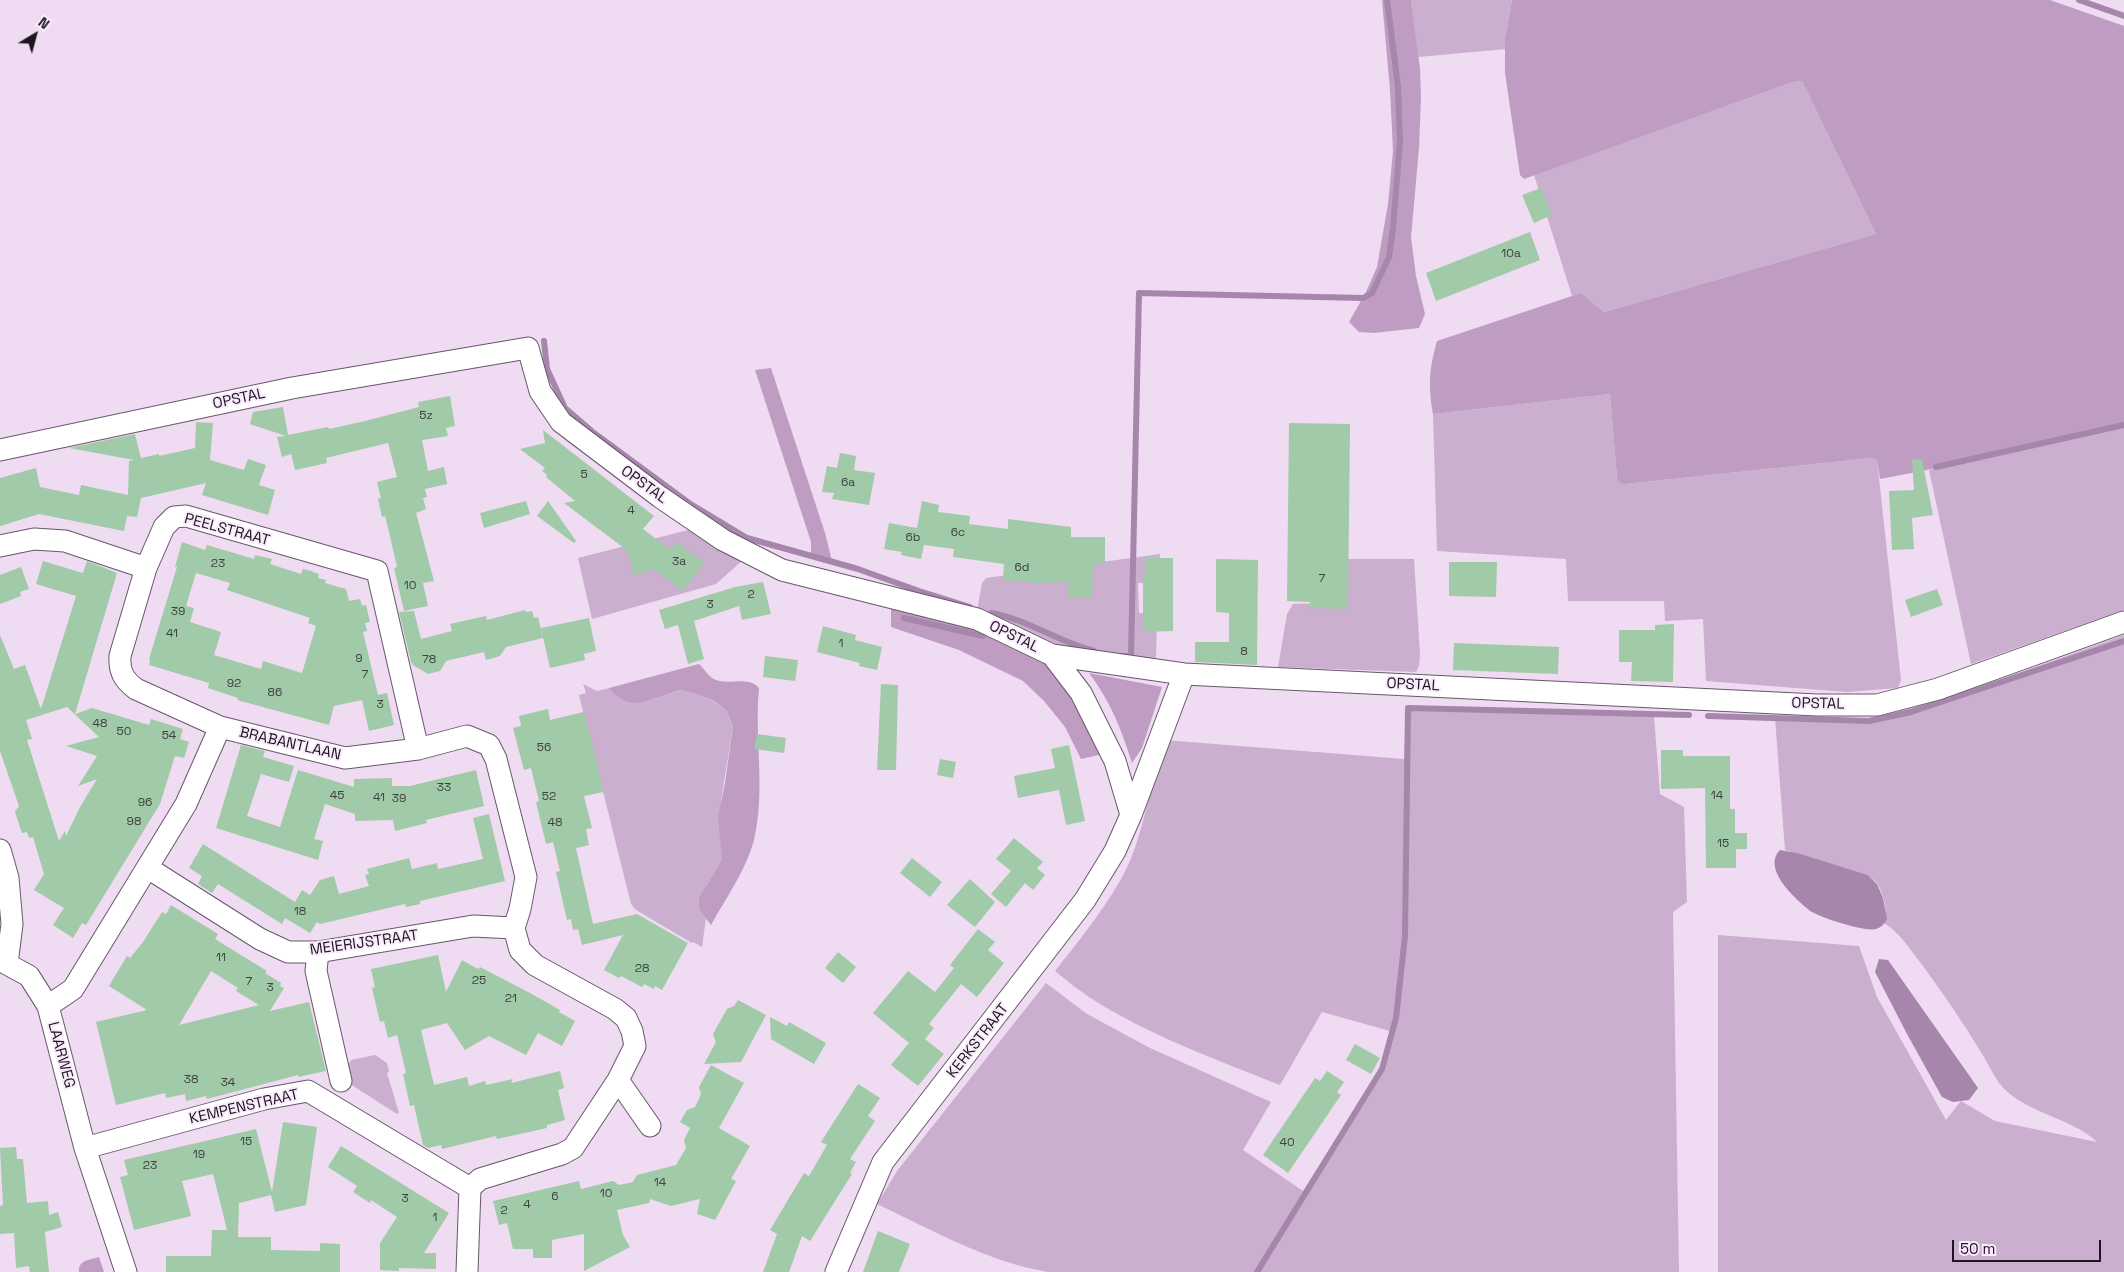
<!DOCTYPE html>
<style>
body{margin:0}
#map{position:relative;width:2124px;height:1272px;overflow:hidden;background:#efdbf2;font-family:"Space Grotesk",sans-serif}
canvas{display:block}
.north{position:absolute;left:10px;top:10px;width:50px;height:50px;-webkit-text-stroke:4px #faeafd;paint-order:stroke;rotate:37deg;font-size:14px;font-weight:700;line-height:20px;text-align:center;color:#1d161e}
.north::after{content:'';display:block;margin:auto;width:18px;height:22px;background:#1d161e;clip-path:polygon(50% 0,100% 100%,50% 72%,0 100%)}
.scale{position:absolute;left:1952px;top:1240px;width:149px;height:22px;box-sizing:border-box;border:2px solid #1d161e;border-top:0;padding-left:6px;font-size:15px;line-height:18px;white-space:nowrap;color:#1d161e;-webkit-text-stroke:4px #faeafd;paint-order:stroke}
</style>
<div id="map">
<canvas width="2124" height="1272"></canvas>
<div class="north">N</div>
<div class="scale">50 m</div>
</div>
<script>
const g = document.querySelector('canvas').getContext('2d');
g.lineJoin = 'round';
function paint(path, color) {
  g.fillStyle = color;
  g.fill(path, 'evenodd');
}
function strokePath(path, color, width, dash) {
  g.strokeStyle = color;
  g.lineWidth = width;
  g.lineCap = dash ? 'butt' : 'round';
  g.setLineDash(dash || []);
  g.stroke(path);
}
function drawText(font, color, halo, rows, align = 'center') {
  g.font = font + ' "Space Grotesk",sans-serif';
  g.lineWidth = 4;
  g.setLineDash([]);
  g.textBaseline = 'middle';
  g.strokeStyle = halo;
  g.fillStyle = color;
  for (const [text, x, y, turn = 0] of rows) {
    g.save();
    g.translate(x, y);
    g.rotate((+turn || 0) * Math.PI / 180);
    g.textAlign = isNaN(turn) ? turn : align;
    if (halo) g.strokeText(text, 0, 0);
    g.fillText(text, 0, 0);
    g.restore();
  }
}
const green = new Path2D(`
 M1411,0H1512L1505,38L1506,49L1418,57Z
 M1802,81L1876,234L1604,312L1581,293L1572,296L1534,175L1793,82Z
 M1610,394L1617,477L1625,484L1871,458L1877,460L1901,680L1898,688L1847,692L1706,681L1703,619L1665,621L1664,601H1568L1566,559L1437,551L1433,414Z
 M2124,426V610L1971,664L1929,470Z
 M704,526L753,551L716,584L592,619L578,558Z
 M1160,554L1159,583H1138L1139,613L1157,614L1156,661L1073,651L977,611L982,583L986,578Z
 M1331,559H1414L1420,655L1419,666L1416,672L1278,667L1287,614L1293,604L1327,603Z
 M2124,635V1272H1718V935L1859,946L1877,997L1946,1120L1961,1101L1995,1121L2097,1142C2071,1117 2023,1113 2000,1084C1993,1075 1988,1063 1982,1054C1963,1022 1942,992 1920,962C1909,948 1900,933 1884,923C1889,914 1883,892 1877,883C1875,880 1870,877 1868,875L1785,850L1775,718L1857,719L1876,717L1966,692Z
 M583,684L597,691L609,688L614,694L641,703L682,690L693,693L713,701L726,710L733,726L721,801L722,859L706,886L704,916L706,918L702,947L693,942L692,943L636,910L631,904L579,695L586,693Z
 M1406,710L1654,716L1660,794L1684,807L1687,902L1673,912L1679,1272H1048C988,1262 932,1230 877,1204L897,1171L1046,983L1087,1014L1150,1048L1271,1102L1243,1150L1303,1191L1379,1071L1390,1031L1322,1012L1280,1085C1215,1059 1148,1035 1089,997C1077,989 1066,980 1055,971C1079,941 1115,896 1130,861C1146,822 1151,779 1164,740L1404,759Z
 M375,1055L387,1063L389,1072L387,1073L399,1113L397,1114L347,1082L345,1071L351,1060Z`);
const forest = new Path2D(`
 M1382,0H1411L1420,69L1421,97L1419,148L1411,237L1416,276L1425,314L1419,328L1374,333L1359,332L1349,322L1366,292L1377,267L1388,204L1393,151L1390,90Z
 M1512,0H2050L2124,26V426L1922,471L1880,479L1877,460L1871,458L1625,484L1620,483L1617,477L1610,394L1433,414C1428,385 1429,370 1437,341L1581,293L1604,312L1876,234L1802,81L1793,82L1524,179L1520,175L1505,73V38Z
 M771,368L825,533L832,561L811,553V542L755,370Z
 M891,599L1002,638L1035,656L1064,677L1103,754L1081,759L1065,727L1044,701L1023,681L959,650L891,627Z
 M699,664C705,669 708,677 716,680C728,685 749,676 759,688C754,738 766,790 754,840C746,870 726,898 711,925L699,909V898L722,859L718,817L725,783L733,726L726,710L714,701L693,693L681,690L641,703L627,702L614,694L609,688Z
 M1089,673L1162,687L1142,748L1132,763C1121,728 1111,703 1089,673Z
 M99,1257L104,1272H79C78,1260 89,1260 99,1257Z`);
const water = new Path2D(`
 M1780,850L1797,853L1868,875L1877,884L1883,898L1887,919C1884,924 1882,927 1876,929C1865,932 1822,918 1812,912C1797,901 1761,869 1780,850Z
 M1879,959L1888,960L1978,1088L1969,1100L1953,1102L1942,1097L1907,1034L1875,972Z`);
const stream = new Path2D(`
 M2079,0L2124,16
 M544,341L547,369L565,408L594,433L689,503L747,538L858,569L919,591L970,607
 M1936,467L2124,425
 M904,618L983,636L991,613C1027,619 1058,642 1094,651
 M1123,656H1131L1139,293L1363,298L1372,293L1389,257L1393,228L1400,141L1398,87L1387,0
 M1708,716L1869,721L1911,712L2124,641
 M1257,1272L1382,1069L1396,1018L1405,936L1408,708L1689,715`);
const building = new Path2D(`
 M1541,188L1552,215L1534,223L1522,195Z
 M1530,232L1540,260L1436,301L1426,273Z
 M450,396L455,426L446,428L448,436L422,440L428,471L444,467L447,484L425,489L427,497L423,498L426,509L416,513L434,581L423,583L428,606L404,611L394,568L397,567L389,532L385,516L382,517L378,499L381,498L377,482L397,477L388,443L326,458L327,463L295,470L291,454L282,457L277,437L286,436L250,424L253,412L283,407L288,435L328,427L329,429L365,421L419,407L418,402Z
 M196,422L213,423L210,460L244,470L248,459L266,465L259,485L275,490L268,515L202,495L206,483L141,498L137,517L127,516L124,531L39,514L0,526V478L36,468L40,487L79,495L81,485L128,495L129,461L134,460L69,448L135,434L141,458L159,454V456L195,448Z
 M1289,423L1350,424L1348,609L1310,608V602L1287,601Z
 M543,430L654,516L643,529L671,550L677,542L704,563L683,591L655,570L633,575L628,551L564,503L575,501L546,477L547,475L542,471L545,468L520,449L545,443Z
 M840,453L856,456L854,470L875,473L869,505L832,499L834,493L822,492L827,466L837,468Z
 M1922,459L1933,515L1912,518L1914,549L1892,550L1889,491L1914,490L1912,460Z
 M526,501L530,514L484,528L480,513Z
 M548,501L576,541L574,543L537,516Z
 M922,501L939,505L938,512L970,516L969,524L1008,529V519L1071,527V537H1105V564H1093L1092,598L1068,597L1069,582L1037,583L1003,580L1004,564L953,557L954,549L924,545L921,559L901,555L902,552L884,549L889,523L917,528Z
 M182,542L205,550L207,545L254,559L255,555L272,559L270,564L301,574L303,569L311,571L319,574L318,578L326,580L325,583L346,589L349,601L360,599L362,606L366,605L370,622L365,623L367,631L363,632L378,695L387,693L394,725L369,731L362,700L334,706L329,725L237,700L238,698L208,688L209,683L149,665L150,660L149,659L177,567H175ZM196,573L230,583L227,590L310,618L308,623L316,626L302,673L263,661L261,669L214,655L221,632L190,622L194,608L186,606Z
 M1146,558H1173V631L1143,632V573H1146Z
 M1216,559L1258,560L1257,665L1195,662V642H1229V613L1216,612Z
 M43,561L83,573L87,561L117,573L75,714L92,708L149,725L151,719L183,729L180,739L189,742L184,758L175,756L160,804L86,925L82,923L73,938L53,925L64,908L34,890L44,874L33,837L29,838L27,832L22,833L15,812L19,806L0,751V635L14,669L25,665L41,709L76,596L36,584ZM67,707L99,737L66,746L97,756L78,786L97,779L80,807L66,836L65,831L59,841L27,740L32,739L26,720Z
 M1449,562H1497L1496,597L1449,596Z
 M21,567L29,589L20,592L21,596L0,604V575Z
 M763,582L771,614L742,620L739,606L694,621L704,659L688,664L678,625L665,629L659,610L735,587Z
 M1937,589L1943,605L1911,617L1905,600Z
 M525,610V612L532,611L534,618L538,617L543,638L506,647L500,656L486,660L484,652L446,661L440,671L428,674L413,665L411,662L399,612L414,611L421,639L452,631L450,624L486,616L487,620Z
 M589,618L596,651L584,654L585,660L550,668L541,628Z
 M1674,624L1673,682L1631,681L1632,662H1619V630H1655V625Z
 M823,626L856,635L855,640L882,647L877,670L859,666L860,663L817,652Z
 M1454,643L1559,647L1558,674L1453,670Z
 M765,656L798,660L795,681L763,677Z
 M881,684L898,685L896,770H877Z
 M548,709L550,720L584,712L598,767L603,792L584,796L592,828L586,829L589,845L576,848L593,924L637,914L688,943L662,990L655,986L654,989L644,984L642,987L621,976L619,978L604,970L623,935L582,945L578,929L573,930L571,919L567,920L556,872L560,871L553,842L546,844L536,802L539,801L531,768L524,770L513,728L521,726L519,716Z
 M757,734L786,738L784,753L754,749Z
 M241,745L265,751L263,757L294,766L289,782L261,774L247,816L280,827L298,770L354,787V779L392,778V786H410L476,770L484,806L426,820L427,823L395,831L393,820L355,821V814L325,804L314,839L323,841L318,860L216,828Z
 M1069,745L1085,821L1066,825L1059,790L1018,798L1014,776L1055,768L1051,749Z
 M1661,750H1683V756H1730V809H1735V833H1747V849H1736V868H1706L1705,788L1661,789Z
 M940,759L956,762L953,778L937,775Z
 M489,814L505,881L420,901V904L406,907L405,904L320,924L317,922L310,933L285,918L282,924L218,884L212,893L198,884L202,876L189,868L203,844L295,902L302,890L310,895L320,880L334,876L339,894L369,886L365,875L369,874L367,869L409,858L412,869L437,863L438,869L483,859L473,818Z
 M1014,838L1043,862L1037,868L1045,875L1033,890L1025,883L1006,907L991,894L1011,871L996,859Z
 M912,858L942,882L930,897L900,873Z
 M970,879L995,902L975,927L947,905Z
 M171,905L218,934L215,939L267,971L265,973L281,983L280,986L284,988L270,1011L309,1002L326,1071L298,1077V1075L207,1099L206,1096L186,1101L185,1094L166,1098L165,1093L116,1105L96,1022L147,1010L109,986L127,956L130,958L143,942L162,912L166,914ZM211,971L238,988L236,991L259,1005L179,1025Z
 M978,929L995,942L988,950L1004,963L977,997L961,984L929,1024L934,1028L925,1039L944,1054L918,1086L891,1065L909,1043L873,1013L908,971L935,992L954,968L950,965Z
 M838,952L856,967L843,983L825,968Z
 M438,955L446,992L462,960L478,969L480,967L530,993L560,1010L559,1012L575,1021L562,1046L538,1033L526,1055L489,1036L465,1050L447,1023L421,1030L434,1085L467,1077L469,1086L485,1081L486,1085L513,1079L511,1083L560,1071L564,1088L558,1090L565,1120L547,1125V1128L497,1139L496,1136L442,1149L441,1145L428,1148L423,1145L414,1105L410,1106L403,1074L406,1073L397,1035L388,1038L384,1021L380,1022L372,988L375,987L371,969Z
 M738,1000L766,1015L741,1062L704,1064L716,1042L713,1034L727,1009L734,1006Z
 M770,1017L787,1026L789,1022L826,1043L814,1064L771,1039Z
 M1355,1044L1380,1058L1371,1074L1346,1060Z
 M711,1065L744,1083L719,1128L750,1146L731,1179L736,1181L715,1220L697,1214L700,1199L671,1206L650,1199L649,1203L617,1210L623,1235L630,1247L584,1271V1234L552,1240V1258H533V1249H513L507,1223L499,1225L493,1201L579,1181L581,1189L613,1181L619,1185L633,1182L637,1175L676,1165L686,1148L684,1140L690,1128L680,1122L687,1110L695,1107L698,1101L701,1094L699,1087Z
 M1327,1071L1344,1082L1337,1092L1341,1095L1288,1173L1263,1155L1315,1078L1320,1081Z
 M858,1084L880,1098L868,1116L875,1121L850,1159L856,1162L850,1173L852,1174L810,1241L802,1236L789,1272H763L777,1234L770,1230L804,1173L809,1176L827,1145L821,1142Z
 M283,1122L317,1127L306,1205L275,1212L271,1195L239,1203L238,1237H271V1250L320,1251V1243L340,1244V1272H166V1256H211L212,1230H227L213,1174L182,1181L191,1216L134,1230L120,1177L128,1175L124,1160L256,1129L272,1192Z
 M341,1146L449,1213L424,1253H436V1269L399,1268V1271L380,1270V1243L397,1217L371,1200L370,1203L353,1192L357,1186L328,1167Z
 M16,1147L17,1159H23L27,1203L48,1201L49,1215L58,1212L62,1227L45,1232L49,1272H30L29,1266L16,1268L14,1233L0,1234V1206L3,1205L0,1148Z
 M878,1231L910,1244L899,1272H863Z`);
const minor = new Path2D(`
 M0,450L292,388L528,348L540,391L561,422L660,497L723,540L782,570L977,619L1052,655L1184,674L1817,705H1877L1938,689L2124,622
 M0,546L34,539L65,541L146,568
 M1052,655L1081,693L1115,761L1131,815
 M220,727L136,689C124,680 119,672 120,656L146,568L164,527L174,517L186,516L377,571L418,749
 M0,850L8,878L12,924L7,964L29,976L48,1006L85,1148L126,1272
 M148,868L260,939L288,952H318L473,926L514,928
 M318,952L316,971L341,1081
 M48,1006L73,989L186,804L220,727L345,758L418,749L467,736L489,745L496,759L526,877L520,909L514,928L520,950L535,965L615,1009L626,1018L632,1031L635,1046L618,1080L573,1148L562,1154L480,1179L470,1188L467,1272
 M618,1080L650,1126
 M85,1148L264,1099L308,1091L470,1188
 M836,1272L883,1162L1085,900L1115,851L1131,815L1184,674`);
const numberNames = [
 ["10a",1511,254],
 ["5z",426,416],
 ["5",584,475],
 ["6a",848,483],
 ["4",631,511],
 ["6c",958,533],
 ["6b",913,538],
 ["3a",679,562],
 ["23",218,564],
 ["6d",1022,568],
 ["7",1322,579],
 ["10",410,586],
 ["2",751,595],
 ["3",710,605],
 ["39",178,612],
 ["41",172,634],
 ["1",841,644],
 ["8",1244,652],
 ["9",359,659],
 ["78",429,660],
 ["7",365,675],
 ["92",234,684],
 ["86",275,693],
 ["3",380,705],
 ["48",100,724],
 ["50",124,732],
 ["54",169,736],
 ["56",544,748],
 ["33",444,788],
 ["45",337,796],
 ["14",1717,796],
 ["52",549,797],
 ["41",379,798],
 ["39",399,799],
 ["96",145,803],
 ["98",134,822],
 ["48",555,823],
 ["15",1723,844],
 ["18",300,912],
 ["11",221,958],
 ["28",642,969],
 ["25",479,981],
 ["7",249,982],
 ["3",270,988],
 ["21",511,999],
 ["38",191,1080],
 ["34",228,1083],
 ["15",246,1142],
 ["40",1287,1143],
 ["19",199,1155],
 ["23",150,1166],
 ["14",660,1183],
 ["10",606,1194],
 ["6",555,1197],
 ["3",405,1199],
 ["4",527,1205],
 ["2",504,1211],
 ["1",435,1218]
];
const streetNames = [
 ["OPSTAL",239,399,-12],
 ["OPSTAL",644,485,36],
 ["PEELSTRAAT",227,530,15],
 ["OPSTAL",1014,637,26],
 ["OPSTAL",1413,685,3],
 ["OPSTAL",1818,704,1],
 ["BRABANTLAAN",290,744,13],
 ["MEIERIJSTRAAT",364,943,-8],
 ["KERKSTRAAT",978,1041,-52],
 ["LAARWEG",61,1055,75],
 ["KEMPENSTRAAT",244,1107,-13]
];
paint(green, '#caafce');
paint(forest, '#bf9dc3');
paint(water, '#a686ab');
strokePath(stream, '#a686ab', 6);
paint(building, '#a1caa8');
strokePath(minor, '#68576b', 23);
strokePath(minor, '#fff', 21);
drawText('12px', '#3e4340', null, numberNames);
drawText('15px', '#1d161e', '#faeafd', streetNames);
</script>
